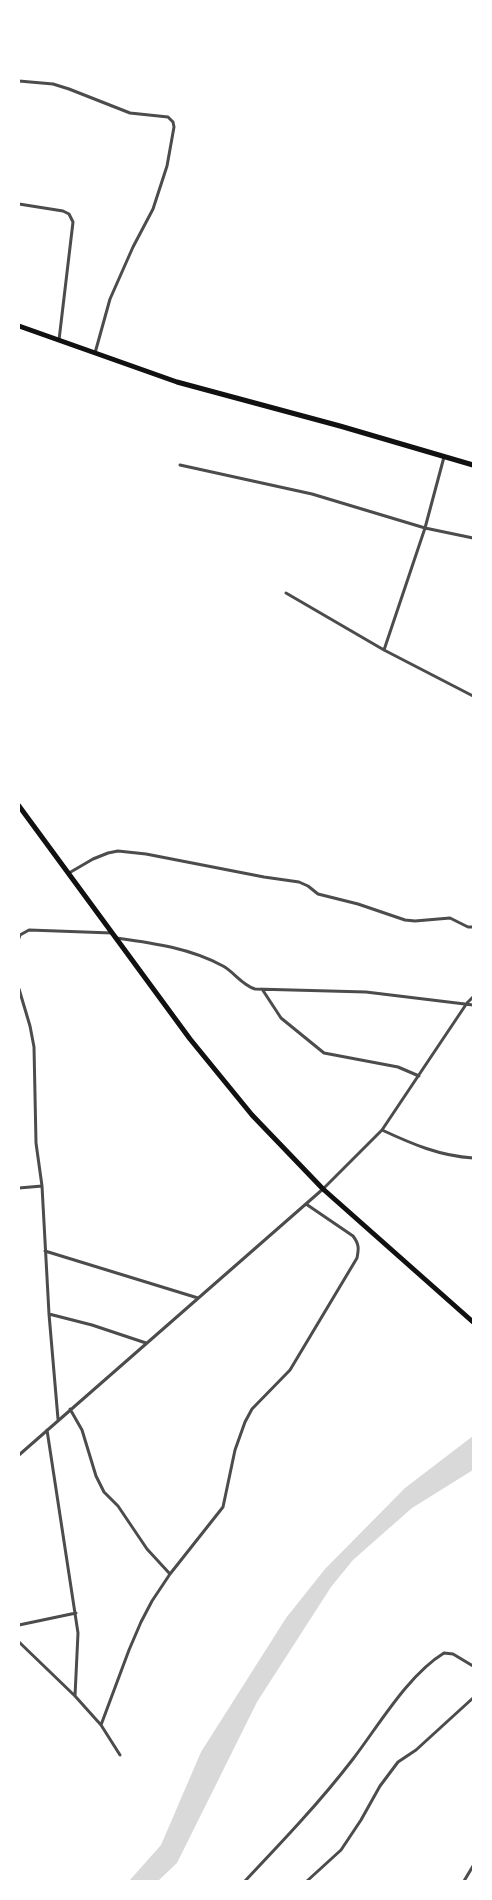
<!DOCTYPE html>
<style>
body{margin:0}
#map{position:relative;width:492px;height:1900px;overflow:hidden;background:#fff;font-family:"Golos Text",sans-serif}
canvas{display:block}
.frame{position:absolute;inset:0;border:20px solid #fff;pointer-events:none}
</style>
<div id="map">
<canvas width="492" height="1900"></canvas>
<div class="frame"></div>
</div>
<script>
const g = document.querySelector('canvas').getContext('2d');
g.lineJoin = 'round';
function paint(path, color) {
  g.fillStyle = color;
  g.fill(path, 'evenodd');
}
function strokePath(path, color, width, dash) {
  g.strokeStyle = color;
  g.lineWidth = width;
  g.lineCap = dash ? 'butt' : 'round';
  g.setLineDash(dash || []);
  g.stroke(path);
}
const water = new Path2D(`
 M473,1436V1470L412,1508L353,1560L331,1587L257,1702L177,1863L158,1881H129L161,1845L201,1752L286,1618L325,1569L405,1488Z`);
const minor = new Path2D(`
 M19,81L53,84L69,89L130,113L168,117L173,122L174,127L167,166L153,209L133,247L110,299L95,353
 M19,204L63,211L69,214L73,222L59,340
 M180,465L312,494L425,528L473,538
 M286,593L384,650L473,696
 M384,650L425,528L444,457
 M69,873L93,859L108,853L118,851L146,854L264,877L299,882L308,886L318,894L358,904L405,920L415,921L450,918L468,927H473
 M19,938L20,935L29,930L112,933
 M117,938C153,943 190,948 223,966C234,972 242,985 255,989L366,992L473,1005
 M19,989L30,1026L34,1047L36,1143L42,1186L49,1314L58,1419
 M262,989L281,1018L324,1053L398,1067L419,1076
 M382,1130C412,1144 440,1156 473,1158
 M19,1188L42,1186
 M45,1251L198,1298
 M49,1314L92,1325L146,1343
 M70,1409L82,1430L96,1476L104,1492L118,1506L147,1549L170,1574
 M47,1430L78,1633L75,1696
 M19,1455L323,1189L382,1130L467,1003L473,997
 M19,1625L76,1613
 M19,1642L75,1696L101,1725L120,1755
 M101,1725L129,1650L141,1622L152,1601L170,1574L223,1507L235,1450L245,1422L252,1409L290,1370L357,1258C359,1248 359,1244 353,1236L306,1204
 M245,1881C282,1842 320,1802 353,1759C379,1725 408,1675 444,1653L453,1654L473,1666
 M307,1881L341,1850L361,1820L380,1786L398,1762L416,1750L473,1698
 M464,1881L473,1866`);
const primary = new Path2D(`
 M19,326L177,382L340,426L473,465`);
const trunk = new Path2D(`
 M19,806L190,1039L252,1115L323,1189L473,1322`);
paint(water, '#d9d9d9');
strokePath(minor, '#4c4c4c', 3);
strokePath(primary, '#111', 5);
strokePath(trunk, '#111', 5);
</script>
